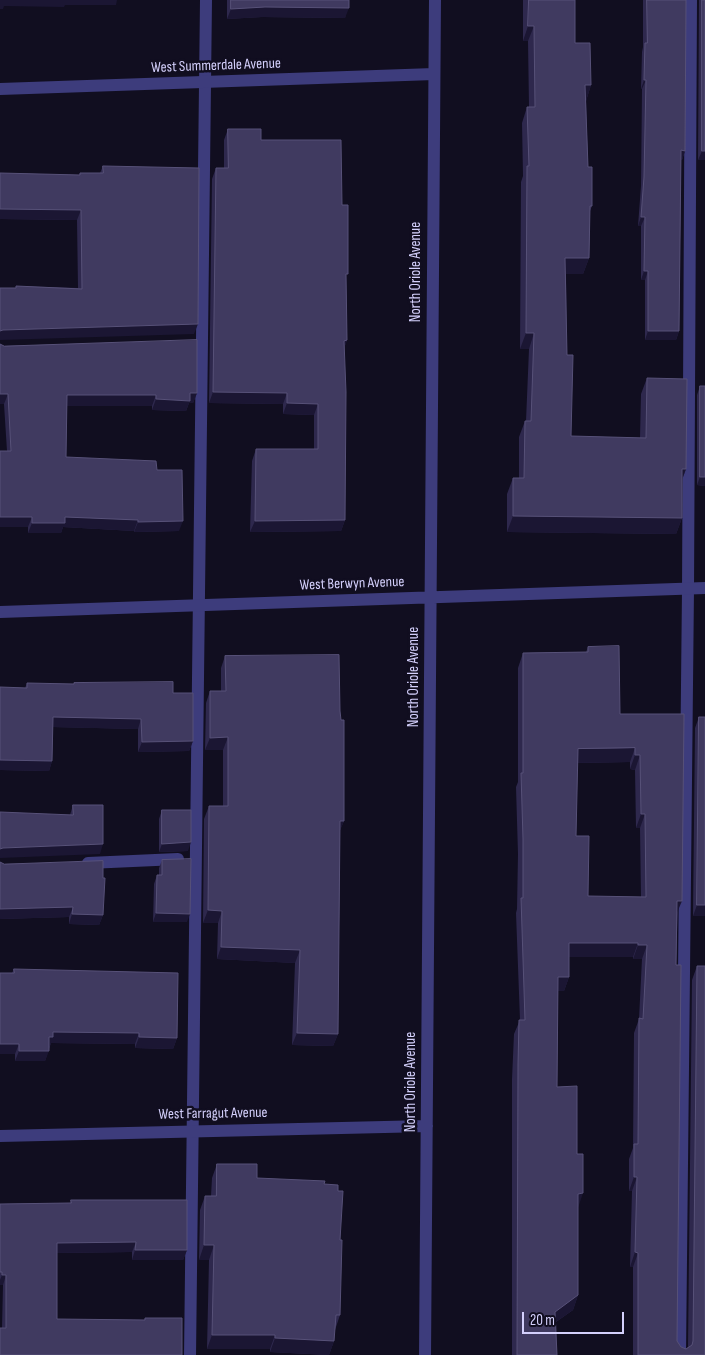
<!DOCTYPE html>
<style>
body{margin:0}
#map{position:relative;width:705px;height:1355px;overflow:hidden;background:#110e20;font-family:"Sofia Sans Condensed",sans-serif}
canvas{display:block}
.scale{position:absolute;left:522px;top:1312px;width:102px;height:22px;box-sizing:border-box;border:2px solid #d4d0fc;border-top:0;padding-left:6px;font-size:15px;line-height:18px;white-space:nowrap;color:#d4d0fc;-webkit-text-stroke:4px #110e20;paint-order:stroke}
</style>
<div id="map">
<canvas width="705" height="1355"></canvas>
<div class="scale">20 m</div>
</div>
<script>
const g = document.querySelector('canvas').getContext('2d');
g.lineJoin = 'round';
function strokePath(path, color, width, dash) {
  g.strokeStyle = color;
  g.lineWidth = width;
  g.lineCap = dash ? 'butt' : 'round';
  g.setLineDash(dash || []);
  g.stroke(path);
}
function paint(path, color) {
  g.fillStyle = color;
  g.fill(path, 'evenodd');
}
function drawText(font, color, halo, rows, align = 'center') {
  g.font = font + ' "Sofia Sans Condensed",sans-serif';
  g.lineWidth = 5;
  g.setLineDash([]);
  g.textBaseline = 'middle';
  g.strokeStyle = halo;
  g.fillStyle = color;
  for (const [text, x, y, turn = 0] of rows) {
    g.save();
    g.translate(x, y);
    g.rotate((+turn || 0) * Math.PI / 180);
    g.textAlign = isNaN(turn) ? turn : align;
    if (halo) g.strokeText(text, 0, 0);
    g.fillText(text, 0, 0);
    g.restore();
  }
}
const service = new Path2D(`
 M88,863L178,859
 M190,1355L206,0
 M680,1355L688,589L691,0`);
const minor = new Path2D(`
 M0,89L434,74
 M0,612L705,588
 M0,1136L427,1126
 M425,1355L435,0`);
const wall = new Path2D(`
 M227,0H349L345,18L262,17L227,19Z
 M523,0H575V43L591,85L586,101L588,167L592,206L590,211L589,258L583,274H566L567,355L571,436L640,438L641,394L647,378L686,469L682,480V518L676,534L507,532V494L513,478H519V437L525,421H526L529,349H520L521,182L523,176L522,123L527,107H529L528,41H523Z
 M643,0H686L685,151L682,160H681L679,331L676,340H645V280H641V226H638L641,186L642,89H641L642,52L643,47Z
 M699,0H705V160H698Z
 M228,129L261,140L342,205L346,279L347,340L344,348L345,520L341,531L250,532L252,461L256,449H314V415L283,414V404L209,403L212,179L216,168H224V140Z
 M103,166L194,334L16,288V286L78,288L77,220L0,219V173L79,175L80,173H100Z
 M4,346L197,393L193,403H189L186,411L152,410V406H67L66,457L157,470L179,531L134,532V531L63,527L61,533H28V527L7,451L4,404H0Z
 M700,386H705V486L697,485V395Z
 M588,647L620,714H684L676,965L677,1341L681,1347L686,1349L688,1347L692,980L697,966L705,1355H633V1267H630L632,1191H629V1159L633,1148L634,1033L639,1019L642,959H633V957H569V977L564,991H558L557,1087L577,1154L578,1208V1295L573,1310L556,1322L557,1355H512V1079L514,1034L520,1020L516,913L517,909L518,854L516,787L518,782V668L523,653L586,652ZM630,762V769L635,770L636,828H640L641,897L588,896L576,836L577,763Z
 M225,656L344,821L340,830L338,1034L333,1046L292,1045L295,963L217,959L218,923H203L204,819L209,806H223V750H205L206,703L210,691H221V668Z
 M27,683L173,693L193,741L189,751L138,752V729L53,727L52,761L49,771L0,770V687L25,688Z
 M699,717L705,916H693L695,728Z
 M73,805L100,854L70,815Z
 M162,810L188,851L159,852V819Z
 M162,860L187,922H153L154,884L157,875H159V868Z
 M0,862L103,915L99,925L69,924V917L0,919Z
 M14,969L177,1038L173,1049L135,1048V1044L51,1043L45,1061H15V1054H0L12,973Z
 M217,1164L257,1178L324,1184L340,1240V1315L335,1330L334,1341L329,1355L270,1352V1349H207L209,1260H199L200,1210L205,1196H211L212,1178Z
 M71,1200L187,1250L183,1260H132V1252L57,1253V1319L144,1320L145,1318H182L2,1328L3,1285H0V1204L70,1203Z`);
const shadedWall = new Path2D(`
 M0,0H117L116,5H65L64,7L4,6L3,9H0Z
 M265,7L349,8L345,18L262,17L227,19L231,9Z
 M528,26H534L528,41H523Z
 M644,80H646L642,89H641Z
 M585,85H591L586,101Z
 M681,150L685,151L682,160H678Z
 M702,151H705V160H698Z
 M0,209L81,210L77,220L0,219Z
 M641,217H645L641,226H638Z
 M565,258H589L583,274H560Z
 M644,271H648L645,280H641Z
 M198,324L194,334L0,340V331L3,330Z
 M648,331H679L676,340H645Z
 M526,333H534L529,349H520Z
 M347,340L343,352L344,341Z
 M213,392L287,393L283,404L209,403Z
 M190,393H197L193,403H189L186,411L152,410L156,399Z
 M0,394H8L4,404H0Z
 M67,395H156L152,406H64Z
 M287,403L318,404L314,415L283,414Z
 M682,469H686L680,485Z
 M700,477H705V486L697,485Z
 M513,516L682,518L676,534L507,532Z
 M0,517H32L28,527H0Z
 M65,517L138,520L134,531L63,527L61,533H28L32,523Z
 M345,520L341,531L250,532L255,521Z
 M183,521L179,531L134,532L138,522Z
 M53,717L141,719L138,729L49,727Z
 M228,737L223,750H205L210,738Z
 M193,741L189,751L138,752L142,742Z
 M635,748L630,762L572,763L578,749Z
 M635,755H640L635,770L630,769Z
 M0,760L52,761L49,771L0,770Z
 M641,814H645L640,828H636Z
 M340,821H344L339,833Z
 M191,842L188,851L159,852L162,844Z
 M103,844L100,854L0,858V849L3,848Z
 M677,901H682L676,915Z
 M697,905H705V916H693Z
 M73,907L69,917L0,919V909Z
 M208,910L222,911L218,923H203Z
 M156,913L190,914L187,922H153Z
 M72,914L103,915L99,925L69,924Z
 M569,943H638L633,957H563Z
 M638,945H647L642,959H633Z
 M221,947L300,950L295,963L217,959Z
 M558,977H569L564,991H553Z
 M53,1032L139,1033L135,1044L51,1043L49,1048V1037Z
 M297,1033L338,1034L333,1046L292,1045Z
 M139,1037L177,1038L173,1049L135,1048Z
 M0,1044H19L15,1054H0Z
 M19,1051H49L45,1061H15Z
 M634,1177H637L632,1191H629Z
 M583,1193L578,1208V1194Z
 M136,1242L132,1252L53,1253L57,1243Z
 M204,1245H214L209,1260H199Z
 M135,1250H187L183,1260H132Z
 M635,1252L638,1253L633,1267H630Z
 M2,1275H6L3,1285H0V1280Z
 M578,1295L573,1310L550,1326L555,1312Z
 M212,1335H275L270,1349H207Z
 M275,1338L334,1341L329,1355L270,1352Z`);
const building = new Path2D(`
 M231,0H349V8L265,7L231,9Z
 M529,0H575V43H590L591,85H585L588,167H592V206H590L589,258H565L567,355H573L571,436L646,438L647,378L687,379L686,469H682V518L513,516V478H524L525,421H531L534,333H526L527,166H529L527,107H535L534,26H528Z
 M647,0H686L685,151L681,150L679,331H648V271H644L645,217H641L644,177L646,80H644L645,43H647Z
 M702,0H705V151H702Z
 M228,129H261V140H341L342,205H348V274H346L347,340L344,341L346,392L345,520L255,521L256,449H318V404L287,403V393L213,392L216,168H228Z
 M103,166L199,168L198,324L3,330L0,331V288H16V286L82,289L81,210L0,209V173L80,175V173H103Z
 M197,340V393H190V401L156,399V395H67L66,457L156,461L157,470H182L183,521L138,522V520L65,517V523H32V517H0V451H11L8,394H0V344L4,346Z
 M700,386H705V477H700Z
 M619,646L620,714H684L682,901H677L676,965H681L677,1341L681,1347L686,1349L692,1345L693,1341L697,966H705V1355H638V1253L635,1252L637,1177H634V1144H638L639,1018L643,1019L647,945H638V943H569V977H558L557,1087L577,1086V1154H583V1193L578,1194V1295L555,1312L557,1355H517L518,1065L519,1020H525L521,898H523V839L521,773H523V653L588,652V647ZM635,748V755H640L641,814H645L646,897L588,896L589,836H576L578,749Z
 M339,655L340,711L341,720H344V821H340L338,1034L297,1033L300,950L221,947L222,911L208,910L209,806H228V737L210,738V691H226L225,656Z
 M173,682V693H193V741L142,742L141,719L53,717L52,761L0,760V687L27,688V683L74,684V683Z
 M699,717H705V905H697Z
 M73,805H103V844L3,848L0,849V812L73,815Z
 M162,810H191V842L162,844Z
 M191,859L190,914L156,913L157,875H162V860Z
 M103,861V878H105L103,915L72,914L73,907L0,909V862L4,864Z
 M14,969L178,973L177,1038L139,1037V1033L53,1032V1037H49V1051H19V1044H0V973H14Z
 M217,1164H257V1178L325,1181L324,1184L338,1185V1191H343L340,1240H342L340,1315H336L334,1341L275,1338V1335H212L214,1245H204L205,1196H216Z
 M71,1200H187V1250H135L136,1242L57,1243V1319L145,1320V1318H182V1355H0V1328H6V1275H2V1272H0V1204L71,1203Z`);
const streetNames = [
 ["West Summerdale Avenue",216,66,-2],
 ["North Oriole Avenue",416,272,-90],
 ["West Berwyn Avenue",352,584,-2],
 ["North Oriole Avenue",414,677,-90],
 ["North Oriole Avenue",411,1082,-90],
 ["West Farragut Avenue",213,1114,-1]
];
strokePath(service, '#3d3c7c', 12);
strokePath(minor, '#3d3c7c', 12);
paint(wall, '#2e284d');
paint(shadedWall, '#1b1633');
paint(building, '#403a60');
strokePath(building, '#575178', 1);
drawText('15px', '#d4d0fc', '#110e20', streetNames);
</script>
